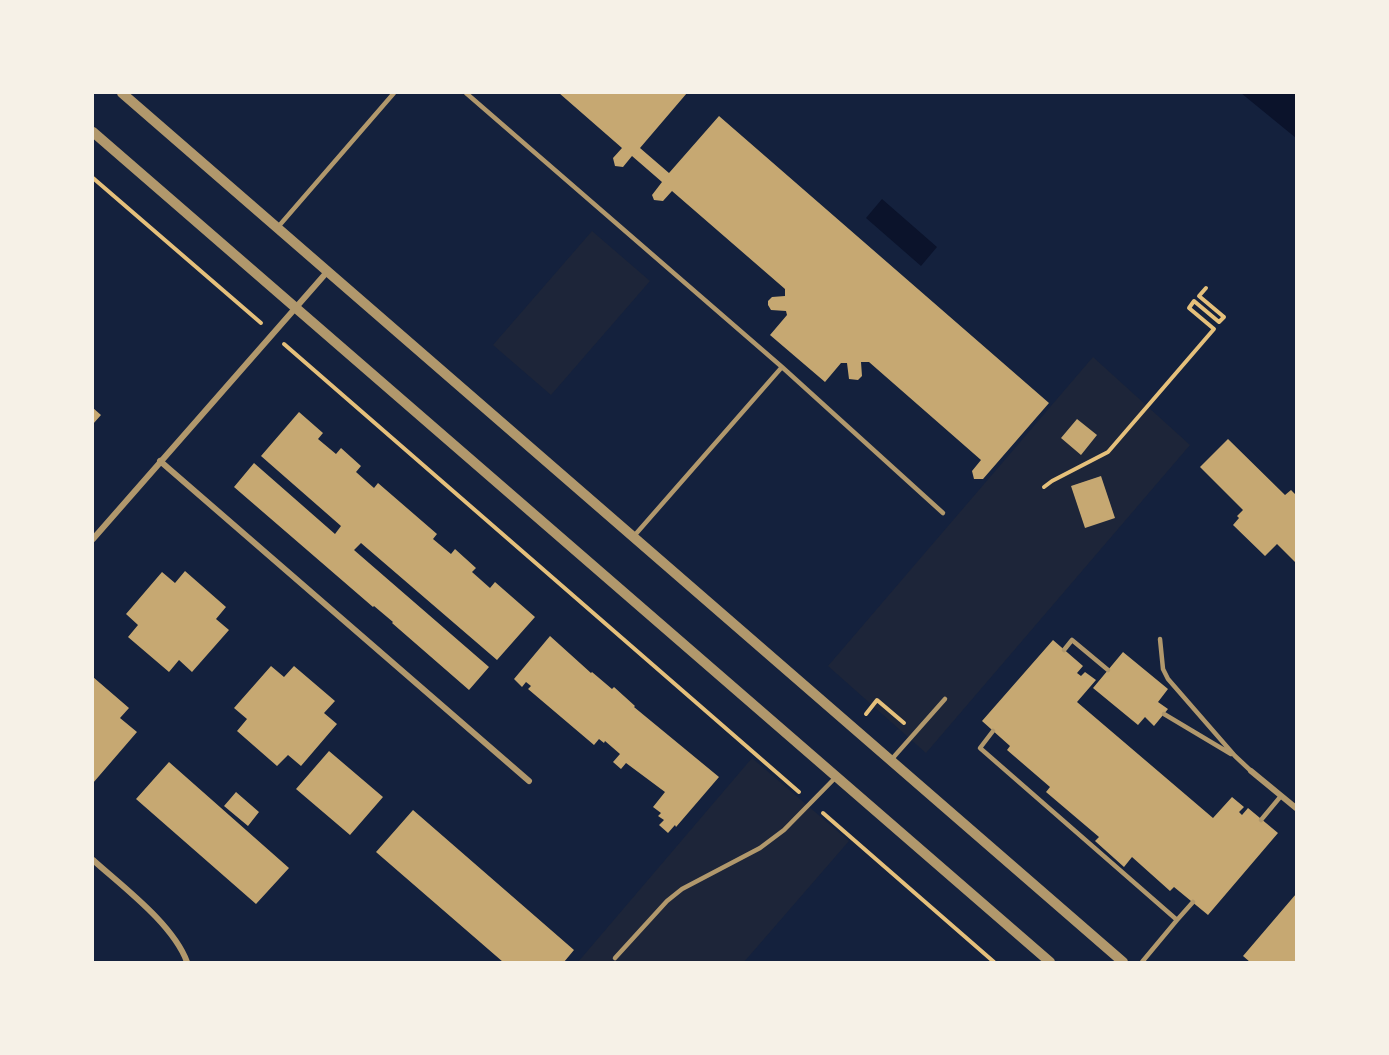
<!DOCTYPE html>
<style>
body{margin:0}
#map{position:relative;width:1389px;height:1055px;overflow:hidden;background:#14213d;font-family:Rubik,sans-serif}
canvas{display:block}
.frame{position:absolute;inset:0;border:94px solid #f6f1e7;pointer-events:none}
</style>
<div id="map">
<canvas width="1389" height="1055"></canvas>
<div class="frame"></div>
</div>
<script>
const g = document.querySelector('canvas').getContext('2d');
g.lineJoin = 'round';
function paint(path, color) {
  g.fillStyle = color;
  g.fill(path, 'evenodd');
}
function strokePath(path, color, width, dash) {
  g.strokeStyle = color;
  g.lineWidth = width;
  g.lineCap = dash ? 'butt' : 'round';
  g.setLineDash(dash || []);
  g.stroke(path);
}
const green = new Path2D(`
 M592,231L650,281L551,395L493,345Z
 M1093,357L1190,445L926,753L828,666Z
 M752,758L849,841L744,962H578Z`);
const water = new Path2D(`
 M1241,93H1296V138Z
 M882,199L937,247L921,266L866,218Z`);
const building = new Path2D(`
 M559,93H687L640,148L669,173L719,116L1049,403L983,479H974L972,471L981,460L869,362H861L862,376L858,380L849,379L847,363H841L825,382L770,335L787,315L786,311L771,310L768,305V301L772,297L785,296V289L672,191L663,201L654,200L652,195L662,182L632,156L623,167L615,166L613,158L622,148Z
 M93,408L101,415L93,424Z
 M299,412L323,433L318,439L336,454L341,448L361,466L356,472L374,488L378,483L437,534L433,539L451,554L455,549L476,568L472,572L490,588L495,582L535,617L497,660L361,543L354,550L489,667L469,690L392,623L393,622L374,606L373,607L234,487L254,463L335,534L341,526L261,456Z
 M1077,419L1097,435L1081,455L1061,438Z
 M1228,439L1285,495L1291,490L1296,495V563L1277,544L1265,556L1233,525L1239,518L1237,516L1243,510L1200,467Z
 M1101,476L1115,518L1085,528L1071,486Z
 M185,571L226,607L216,619L229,630L192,672L179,660L169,672L128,637L138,625L126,614L162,572L175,583Z
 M550,636L591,673L592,672L612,689L614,687L635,706L634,707L719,777L676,827L675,825L668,833L659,825L664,820L658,816L661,813L653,807L665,792L626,763L621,769L613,762L620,754L605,741L604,743L599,739L594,745L528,689L531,686L526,682L522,687L514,679Z
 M1053,640L1083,666L1077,673L1081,676L1085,672L1096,680L1077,702L1213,818L1232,797L1244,807L1239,812L1242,815L1248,808L1278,833L1208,915L1174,887L1170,891L1132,857L1124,867L1095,841L1099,837L1046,792L1050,787L1007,750L1010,746L982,721Z
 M1123,652L1168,689L1158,702L1168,709L1154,726L1145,717L1138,725L1093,688Z
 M271,666L284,677L294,666L335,701L324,713L337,724L301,766L288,755L277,766L237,731L247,719L234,708Z
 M93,677L129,708L120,718L137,732L93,783Z
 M329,751L383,797L350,835L296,789Z
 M169,762L289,868L256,904L136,799Z
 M236,792L259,812L248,826L224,806Z
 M413,810L574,950L564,962H503L376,852Z
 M1296,894V962H1250L1243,956Z`);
const path = new Path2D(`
 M93,178L261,323
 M284,344L799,792
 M1044,487L1052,481L1108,452L1214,329L1189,308L1194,301L1219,322L1224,317L1199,296L1206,288
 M866,714L877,700L904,723
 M823,813L994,962`);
const service = new Path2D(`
 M466,93L782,367L634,536
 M278,227L394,93
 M782,367L943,513
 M1160,639L1163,669L1168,679L1235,756L1251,771
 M1064,650L1072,640L1108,670
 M1164,714L1231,754
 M993,731L980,748L1177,920L1142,962
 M891,760L945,699
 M1261,820L1281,796
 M1177,920L1193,902
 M615,958L667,901L682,889L760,848L784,830L836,777`);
const minor = new Path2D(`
 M160,461L529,781
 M93,539L327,272
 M1251,771L1296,808
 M93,860C123,887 173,924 187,962`);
const tertiary = new Path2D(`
 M122,93L1123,962
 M93,132L1050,962`);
paint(green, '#1d2539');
paint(water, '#0b132b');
paint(building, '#c6a872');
strokePath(path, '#e5c07b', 4);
strokePath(service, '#b1986c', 4.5);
strokePath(minor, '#b1986c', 6);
strokePath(tertiary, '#b1986c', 10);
</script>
